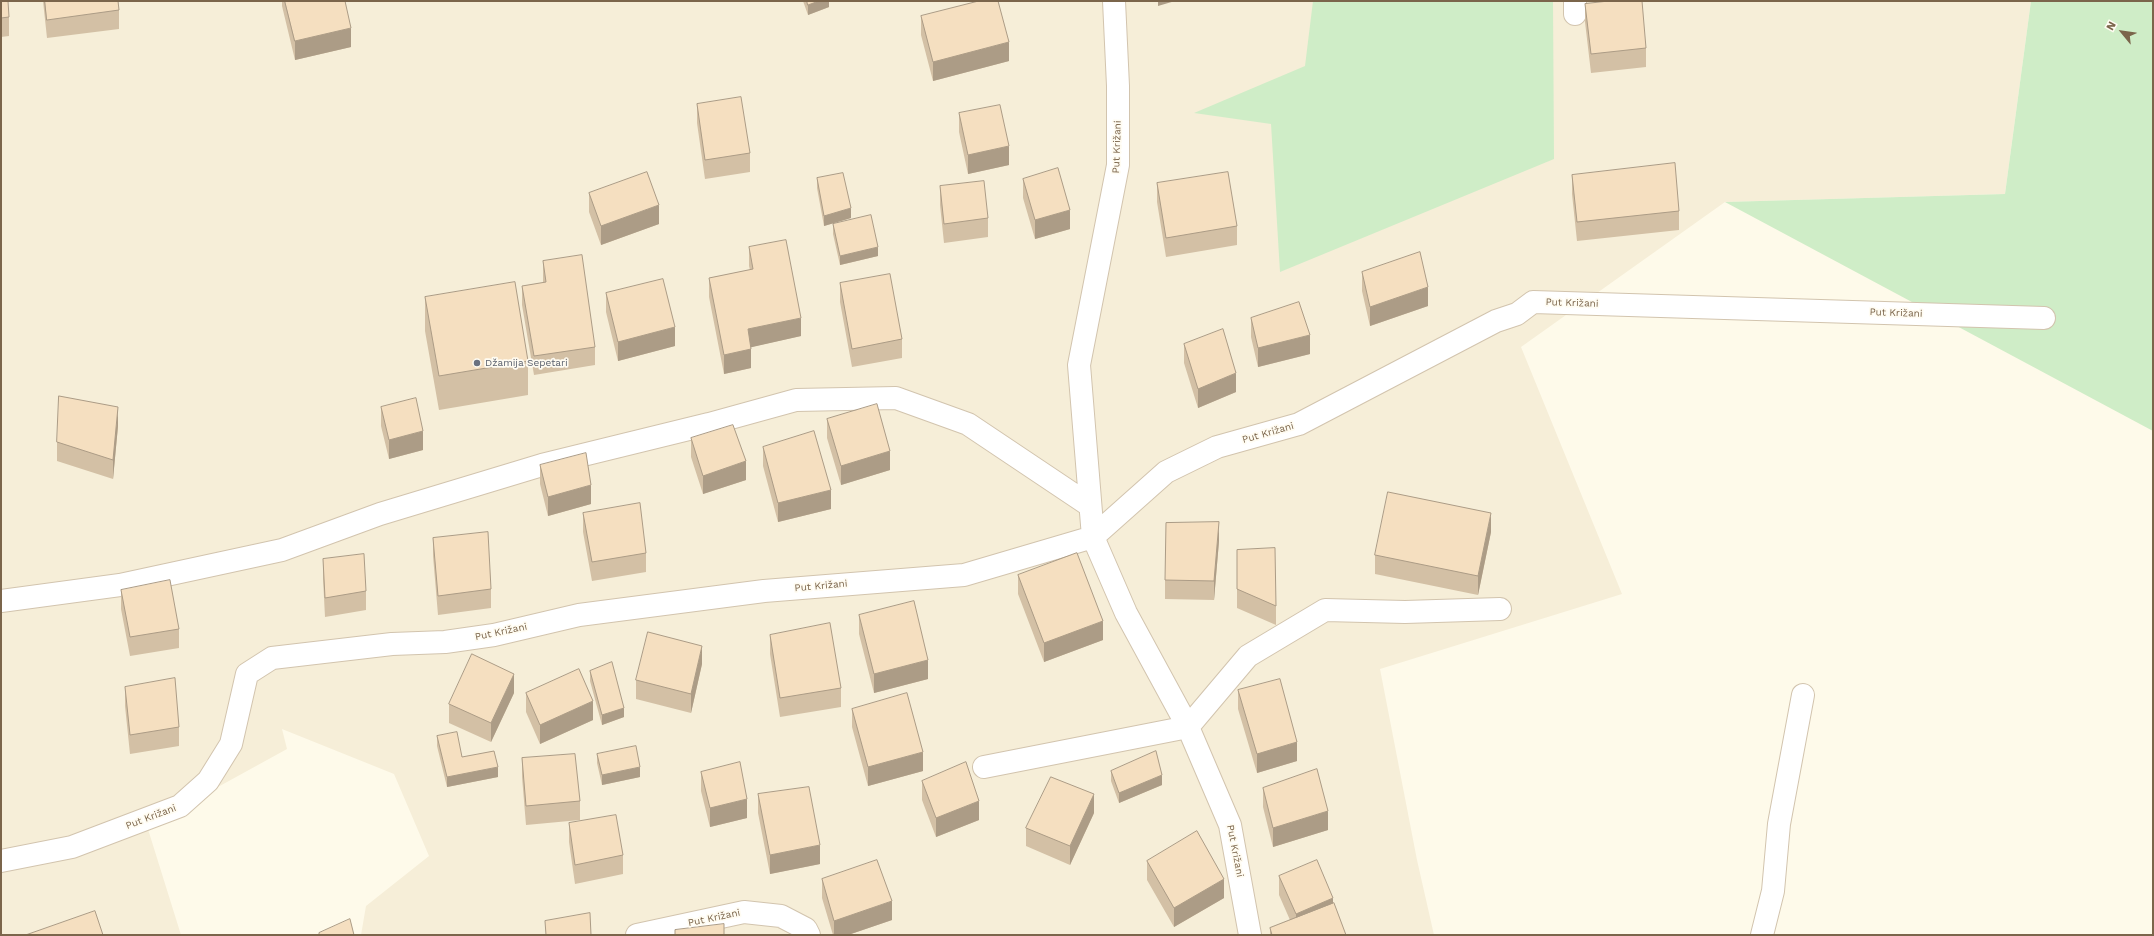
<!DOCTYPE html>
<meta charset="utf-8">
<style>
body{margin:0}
#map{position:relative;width:2154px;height:936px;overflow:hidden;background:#fefaea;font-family:"Work Sans",sans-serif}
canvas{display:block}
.frame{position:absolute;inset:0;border:2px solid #7b654b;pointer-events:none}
.north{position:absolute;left:2102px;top:12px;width:40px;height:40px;-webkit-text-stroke:3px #fffcf2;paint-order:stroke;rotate:299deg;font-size:11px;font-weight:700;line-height:16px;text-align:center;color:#7b654b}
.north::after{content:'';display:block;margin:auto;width:14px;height:18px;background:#7b654b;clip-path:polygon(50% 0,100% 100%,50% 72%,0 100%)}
</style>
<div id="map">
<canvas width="2154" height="936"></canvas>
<div class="frame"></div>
<div class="north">N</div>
</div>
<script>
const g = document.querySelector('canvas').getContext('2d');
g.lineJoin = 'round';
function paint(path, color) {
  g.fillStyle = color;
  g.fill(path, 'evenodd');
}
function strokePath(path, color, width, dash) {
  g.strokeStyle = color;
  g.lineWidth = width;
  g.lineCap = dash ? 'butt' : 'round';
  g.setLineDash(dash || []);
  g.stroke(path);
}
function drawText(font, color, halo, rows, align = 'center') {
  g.font = font + ' "Work Sans",sans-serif';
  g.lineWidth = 3.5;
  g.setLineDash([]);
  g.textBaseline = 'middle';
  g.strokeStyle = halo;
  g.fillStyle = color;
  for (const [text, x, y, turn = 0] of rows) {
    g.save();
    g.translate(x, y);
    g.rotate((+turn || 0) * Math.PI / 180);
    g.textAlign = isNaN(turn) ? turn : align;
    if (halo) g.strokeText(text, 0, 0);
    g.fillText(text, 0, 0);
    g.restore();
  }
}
const residential = new Path2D(`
 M1,1H2031L2005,194L1725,202L1521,347L1622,594L1380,669L1417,860L1434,935H361L366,906L429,856L394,774L282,729L287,749L147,826L181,935H1Z`);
const green = new Path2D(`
 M1313,1H1553L1554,159L1280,272L1271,124L1194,113L1305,66Z
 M2031,1H2153V431L1725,202L2005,194Z`);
const minor = new Path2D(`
 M1114,1L1118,86V165L1079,365L1093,537L1126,613L1188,727L1230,825L1250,935
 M1575,1V14
 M1,601L120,585L282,550L380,514L542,465L709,424L796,400L896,398L968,424L1089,505
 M984,767L1188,727L1248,656L1325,610L1405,612L1500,609
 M1,861L72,847L180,806L208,781L231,744L247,674L272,658L392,644L445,642L494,635L579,615L764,591L964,575L1093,537L1166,472L1217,447L1299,424L1496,321L1517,314L1533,302L2044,318
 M637,935L744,912L781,916L806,929L809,935
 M1762,935L1773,891L1779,824L1803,695`);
const wall = new Path2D(`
 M1,1L9,17V36L1,37Z
 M43,1H118L119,10V29L47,38Z
 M282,1H345L351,47L295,60L282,6Z
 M803,1H829V7L808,15Z
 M1585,4L1646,48V67L1591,73L1585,22Z
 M921,16L1009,61L933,81L921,35Z
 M697,104L750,153V172L705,179L697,123Z
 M959,113L1009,165L968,174L959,132Z
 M1572,175L1679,211V230L1577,241L1572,194Z
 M817,178L851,218L824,226L817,188Z
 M1023,179L1070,229L1035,239L1023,198Z
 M1157,183L1237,226V245L1166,257L1157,202Z
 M940,186L988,218V237L944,243L940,205Z
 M589,193L659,224L601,245L589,212Z
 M833,224L878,256L840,265L833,234Z
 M749,247L801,336L751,347V368L724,374L709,297V278L750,270L749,266Z
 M543,261L595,347V365L534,375L522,305V286L543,283Z
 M1362,272L1428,306L1370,326L1362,291Z
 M840,283L902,339V358L852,367L840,302Z
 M606,293L675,346L618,361L606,312Z
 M425,297L528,361V395L439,410L425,331Z
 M1251,318L1310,354L1258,367L1251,337Z
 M1184,344L1236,392L1198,408L1184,363Z
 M381,407L423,450L389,459L381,426Z
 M827,419L890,470L841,485L827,438Z
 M118,426L113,479L57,461V442Z
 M691,438L746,480L703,494L691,457Z
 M763,447L831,509L778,522L763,466Z
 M540,465L591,504L548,516L540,484Z
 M583,513L646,553V572L592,581L583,532Z
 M1491,532L1478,595L1375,574V555Z
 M433,538L491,589V608L438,615L433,556Z
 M1219,541L1214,600L1165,599V580Z
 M1237,550L1276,606V625L1237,608Z
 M323,559L366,591V610L325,617L323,578Z
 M1018,575L1103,640L1044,662L1018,594Z
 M121,590L179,629V648L130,656L121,609Z
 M859,615L928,679L874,693L859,634Z
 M770,635L841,688V707L780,717L770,654Z
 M702,664L691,713L636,699V680Z
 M590,671L624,717L602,725L590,681Z
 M125,687L179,727V746L130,754L125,706Z
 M1238,690L1297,761L1257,773L1238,709Z
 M514,693L491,742L449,723V704Z
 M526,693L593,720L540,744L526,712Z
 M852,709L923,771L868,786L852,727Z
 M437,736L462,757L498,777L447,787L437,746Z
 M597,754L640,777L602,785L597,763Z
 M522,758L580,801V820L526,825L522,777Z
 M1111,771L1162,785L1119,803L1111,781Z
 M701,772L747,818L710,827L701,791Z
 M922,781L979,820L936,837L922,800Z
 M1263,788L1328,830L1273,847L1263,807Z
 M758,794L820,864L770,874L758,813Z
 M1094,813L1070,865L1026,846V828Z
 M569,823L623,855V874L575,884L569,842Z
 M1147,861L1224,898L1174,927L1147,880Z
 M1279,876L1333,904L1346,935H1270V928L1290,920L1279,895Z
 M822,879L892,920L848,935H833L822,898Z`);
const shadedWall = new Path2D(`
 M819,1H829V7L808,15V5Z
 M1158,1H1175L1158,6Z
 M351,28V47L295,60V41Z
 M1009,42V61L933,81V62Z
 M1009,146V165L968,174V155Z
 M659,205V224L601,245V226Z
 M851,208V218L824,226V216Z
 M1070,210V229L1035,239V220Z
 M878,247V256L840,265V256Z
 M1428,287V306L1370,326V307Z
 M801,318V336L748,348V329Z
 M675,327V346L618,361V342Z
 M1310,335V354L1258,367V348Z
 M751,349V368L724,374V355Z
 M1236,373V392L1198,408V389Z
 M118,407V426L113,479V460Z
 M423,431V450L389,459V440Z
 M890,451V470L841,485V466Z
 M746,461V480L703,494V476Z
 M591,485V504L548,516V497Z
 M831,490V509L778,522V503Z
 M1491,513V532L1478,595V576Z
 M1219,522V541L1214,600V581Z
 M1103,621V640L1044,662V643Z
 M702,646V664L691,713V694Z
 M928,660V679L874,693V674Z
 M514,674V693L491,742V723Z
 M593,701V720L540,744V725Z
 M624,708V717L602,725V715Z
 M1297,742V761L1257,773V754Z
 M923,752V771L868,786V767Z
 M498,767V777L447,787V777Z
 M640,767V777L602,785V775Z
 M1162,775V785L1119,803V793Z
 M1094,794V813L1070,865V846Z
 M747,799V818L710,827V808Z
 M979,801V820L936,837V818Z
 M1328,811V830L1273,847V828Z
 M820,845V864L770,874V855Z
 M1224,879V898L1174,927V908Z
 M1333,898V917L1296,933V914Z
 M892,901V920L848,935H834V921Z`);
const building = new Path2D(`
 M1,1H8L9,17L1,18Z
 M45,1H118L119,10L47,20Z
 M285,1H345L351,28L295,41Z
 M807,1H819L808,5Z
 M979,1H998L1009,42L933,62L921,16Z
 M1609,1H1642L1646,48L1591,54L1585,4Z
 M741,97L750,153L705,160L697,104Z
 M1000,105L1009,146L968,155L959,113Z
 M1675,163L1679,211L1577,222L1572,175Z
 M1058,168L1070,210L1035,220L1023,179Z
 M647,172L659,205L601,226L589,193Z
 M1228,172L1237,226L1166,238L1157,183Z
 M843,173L851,208L824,216L817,178Z
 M984,181L988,218L944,224L940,186Z
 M871,215L878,247L840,256L833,224Z
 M786,240L801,318L748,329L751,349L724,355L709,278L753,269L749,247Z
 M1420,252L1428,287L1370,307L1362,272Z
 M582,255L595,347L534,356L522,286L546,282L543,261Z
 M890,274L902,339L852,349L840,283Z
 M663,279L675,327L618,342L606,293Z
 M515,282L528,361L439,376L425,297Z
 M1299,302L1310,335L1258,348L1251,318Z
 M1223,329L1236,373L1198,389L1184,344Z
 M59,396L118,407L113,460L57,442Z
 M416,398L423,431L389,440L381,407Z
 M877,404L890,451L841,466L827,419Z
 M733,425L746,461L703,476L691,438Z
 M814,431L831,490L778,503L763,447Z
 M586,453L591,485L548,497L540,465Z
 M1388,492L1491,513L1478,576L1375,555Z
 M640,503L646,553L592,562L583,513Z
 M1219,522L1214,581L1165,580L1166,523Z
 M488,532L491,589L438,596L433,538Z
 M1275,548L1276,606L1237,589V550Z
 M1077,553L1103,621L1044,643L1018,575Z
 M364,554L366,591L325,598L323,559Z
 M170,580L179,629L130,637L121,590Z
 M914,601L928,660L874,674L859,615Z
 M830,623L841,688L780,698L770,635Z
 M648,632L702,646L691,694L636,680Z
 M472,654L514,674L491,723L449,704Z
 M612,662L624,708L602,715L590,671Z
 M579,669L593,701L540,725L526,693Z
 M175,678L179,727L130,735L125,687Z
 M1280,679L1297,742L1257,754L1238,690Z
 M907,693L923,752L868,767L852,709Z
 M457,732L462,757L494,751L498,767L447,777L437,736Z
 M636,746L640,767L602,775L597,754Z
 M1156,751L1162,775L1119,793L1111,771Z
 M575,754L580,801L526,806L522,758Z
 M740,762L747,799L710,808L701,772Z
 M966,762L979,801L936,818L922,781Z
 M1317,769L1328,811L1273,828L1263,788Z
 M1051,777L1094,794L1070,846L1026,828Z
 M809,787L820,845L770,855L758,794Z
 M616,815L623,855L575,865L569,823Z
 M1197,831L1224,879L1174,908L1147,861Z
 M877,860L892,901L834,921L822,879Z
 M1317,860L1333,898L1296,914L1279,876Z
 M1334,903L1346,935H1272L1270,928Z
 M95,911L103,935H26Z
 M590,913L591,935H546L545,921Z
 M350,919L354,935H319V933Z
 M724,924V935H675V930Z`);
const markers = [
 [477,363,4,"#6b7280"]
];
const streetNames = [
 ["Put Križani",1117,147,-88],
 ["Put Križani",1572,303,2],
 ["Put Križani",1896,313,2],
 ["Put Križani",1268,433,-16],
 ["Put Križani",821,586,-5],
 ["Put Križani",501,632,-12],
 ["Put Križani",151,817,-21],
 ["Put Križani",1235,851,79],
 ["Put Križani",714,918,-12]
];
const worshipNames = [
 ["Džamija Sepetari",485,363]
];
paint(residential, '#f6eed8');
paint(green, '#cfedc7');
strokePath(minor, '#d2c4ae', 24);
strokePath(minor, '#fff', 22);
paint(wall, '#d3c0a5');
paint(shadedWall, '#ac9c86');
paint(building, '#f5dfc0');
strokePath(building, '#ac9c86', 1);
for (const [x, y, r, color] of markers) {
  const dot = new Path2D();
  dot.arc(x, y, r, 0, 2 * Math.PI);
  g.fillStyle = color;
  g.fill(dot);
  strokePath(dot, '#fffcf2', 1.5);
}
drawText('10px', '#7b654b', '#fffcf2', streetNames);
drawText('10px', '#5b616d', '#fffcf2', worshipNames, 'left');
</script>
